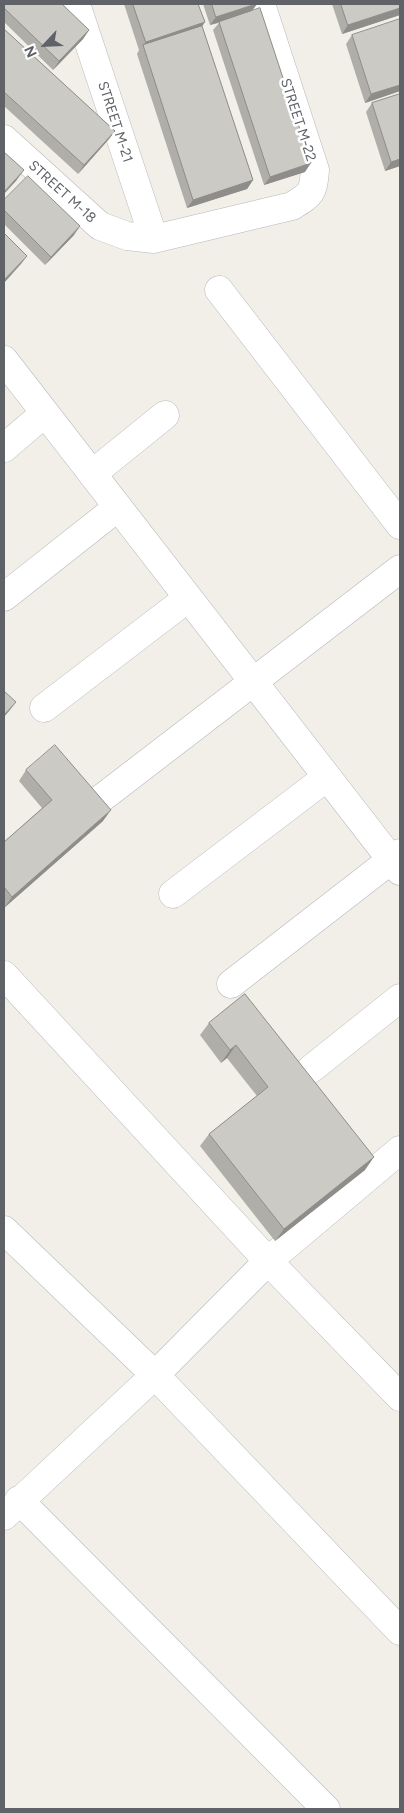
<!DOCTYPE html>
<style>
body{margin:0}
#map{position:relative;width:404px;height:1813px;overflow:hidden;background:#f1efe8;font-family:Figtree,sans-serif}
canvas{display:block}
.frame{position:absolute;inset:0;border:5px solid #5f6368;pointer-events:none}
.north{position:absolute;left:20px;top:20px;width:50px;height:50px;-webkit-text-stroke:4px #fff;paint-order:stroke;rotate:245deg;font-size:14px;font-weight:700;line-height:20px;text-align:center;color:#5f6368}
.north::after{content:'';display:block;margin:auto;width:18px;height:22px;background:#5f6368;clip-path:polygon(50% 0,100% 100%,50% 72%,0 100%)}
</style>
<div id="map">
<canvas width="404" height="1813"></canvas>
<div class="frame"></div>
<div class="north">N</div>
</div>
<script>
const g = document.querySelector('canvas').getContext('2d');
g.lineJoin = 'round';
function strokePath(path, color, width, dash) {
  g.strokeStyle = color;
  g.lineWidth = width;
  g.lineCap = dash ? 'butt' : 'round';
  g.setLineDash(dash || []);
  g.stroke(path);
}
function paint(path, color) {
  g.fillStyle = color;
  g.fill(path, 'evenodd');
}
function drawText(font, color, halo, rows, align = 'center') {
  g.font = font + ' Figtree,sans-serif';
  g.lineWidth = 5;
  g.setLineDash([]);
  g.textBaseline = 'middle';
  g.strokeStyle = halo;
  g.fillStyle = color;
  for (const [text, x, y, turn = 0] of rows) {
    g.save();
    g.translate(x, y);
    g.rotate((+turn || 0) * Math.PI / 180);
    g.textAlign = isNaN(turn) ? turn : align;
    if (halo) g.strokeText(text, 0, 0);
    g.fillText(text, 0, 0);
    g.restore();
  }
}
const minor = new Path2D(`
 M76,4L154,239
 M4,139L100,226L127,236L154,239L292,206C312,194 313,193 315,170L261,4
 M219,290L400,525
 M4,360L400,871
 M4,448L45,413
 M92,474L165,415
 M4,597L118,507
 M44,708L188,598
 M94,804L400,569
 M173,894L327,777
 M4,975L268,1261L400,1397
 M231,984L400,853
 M311,1069L400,998
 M4,1230L155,1375L400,1631
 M19,1500L326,1809
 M4,1516L155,1375L268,1261L400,1150`);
const wall = new Path2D(`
 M4,4L89,30L83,39L53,70L4,22Z
 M124,4H198L202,26L253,180L247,189L187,208L137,54L139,50Z
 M203,4H257L252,11L305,172L264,185L213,30L219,23L210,25Z
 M332,4H400V15L342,34Z
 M4,29L115,131L109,139L78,174L4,106Z
 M352,35L400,91L365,103L346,44Z
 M400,94V166L385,171L366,112L372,103Z
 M4,200L74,235L45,265L4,224Z
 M26,770L103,821L4,908V842L42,808L19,781Z
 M245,994L365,1170L275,1241L200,1146L209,1134L257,1096L227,1058L221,1063L200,1035L209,1023Z`);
const shadedWall = new Path2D(`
 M257,4L251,12L210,25L216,17Z
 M400,8V15L342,34L348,25Z
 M205,22L199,31L143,46L146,42Z
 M89,30L83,39L53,70L59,61Z
 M400,85V91L365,103L371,94Z
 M115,131L109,139L78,174L84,165Z
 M400,159V166L385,171L391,162Z
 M311,163L305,172L264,185L270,177Z
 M24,170L16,181L4,194V192Z
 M253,180L247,189L187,208L193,200Z
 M80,226L74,235L45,265L51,257Z
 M27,256L21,264L4,283V280Z
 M16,702L10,710L4,717V715Z
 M111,810L103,821L4,908L12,897Z
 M236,1045L227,1058L221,1063L230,1050Z
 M374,1157L365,1170L275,1241L284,1229Z`);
const building = new Path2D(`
 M4,4H62L89,30L59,61L4,8Z
 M133,4H198L205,22L146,42Z
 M212,4H256L216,17Z
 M341,4H400V8L348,25Z
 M260,8L311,163L270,177L219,22Z
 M400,19V85L371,94L352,35Z
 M202,26L253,180L193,200L143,45Z
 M4,29L115,131L84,165L4,92Z
 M400,94V159L391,162L372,103Z
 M4,152L24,170L4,192Z
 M28,176L80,226L51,257L4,210V200Z
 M4,233L27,256L4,280Z
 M4,691L16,702L4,715Z
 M55,745L111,810L12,897L4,887V842L52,800L26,770Z
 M245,994L374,1157L284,1229L209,1134L268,1087L236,1045L230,1050L209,1023Z`);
const streetNames = [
 ["STREET M-22",298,120,72],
 ["STREET M-21",115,122,72],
 ["STREET M-18",62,192,42]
];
strokePath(minor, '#b5b8bc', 29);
strokePath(minor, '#fff', 28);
paint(wall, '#afaea9');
paint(shadedWall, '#8f8d8a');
paint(building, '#cccac5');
strokePath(building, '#8f8d8a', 1);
drawText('14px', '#5f6368', '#fff', streetNames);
</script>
